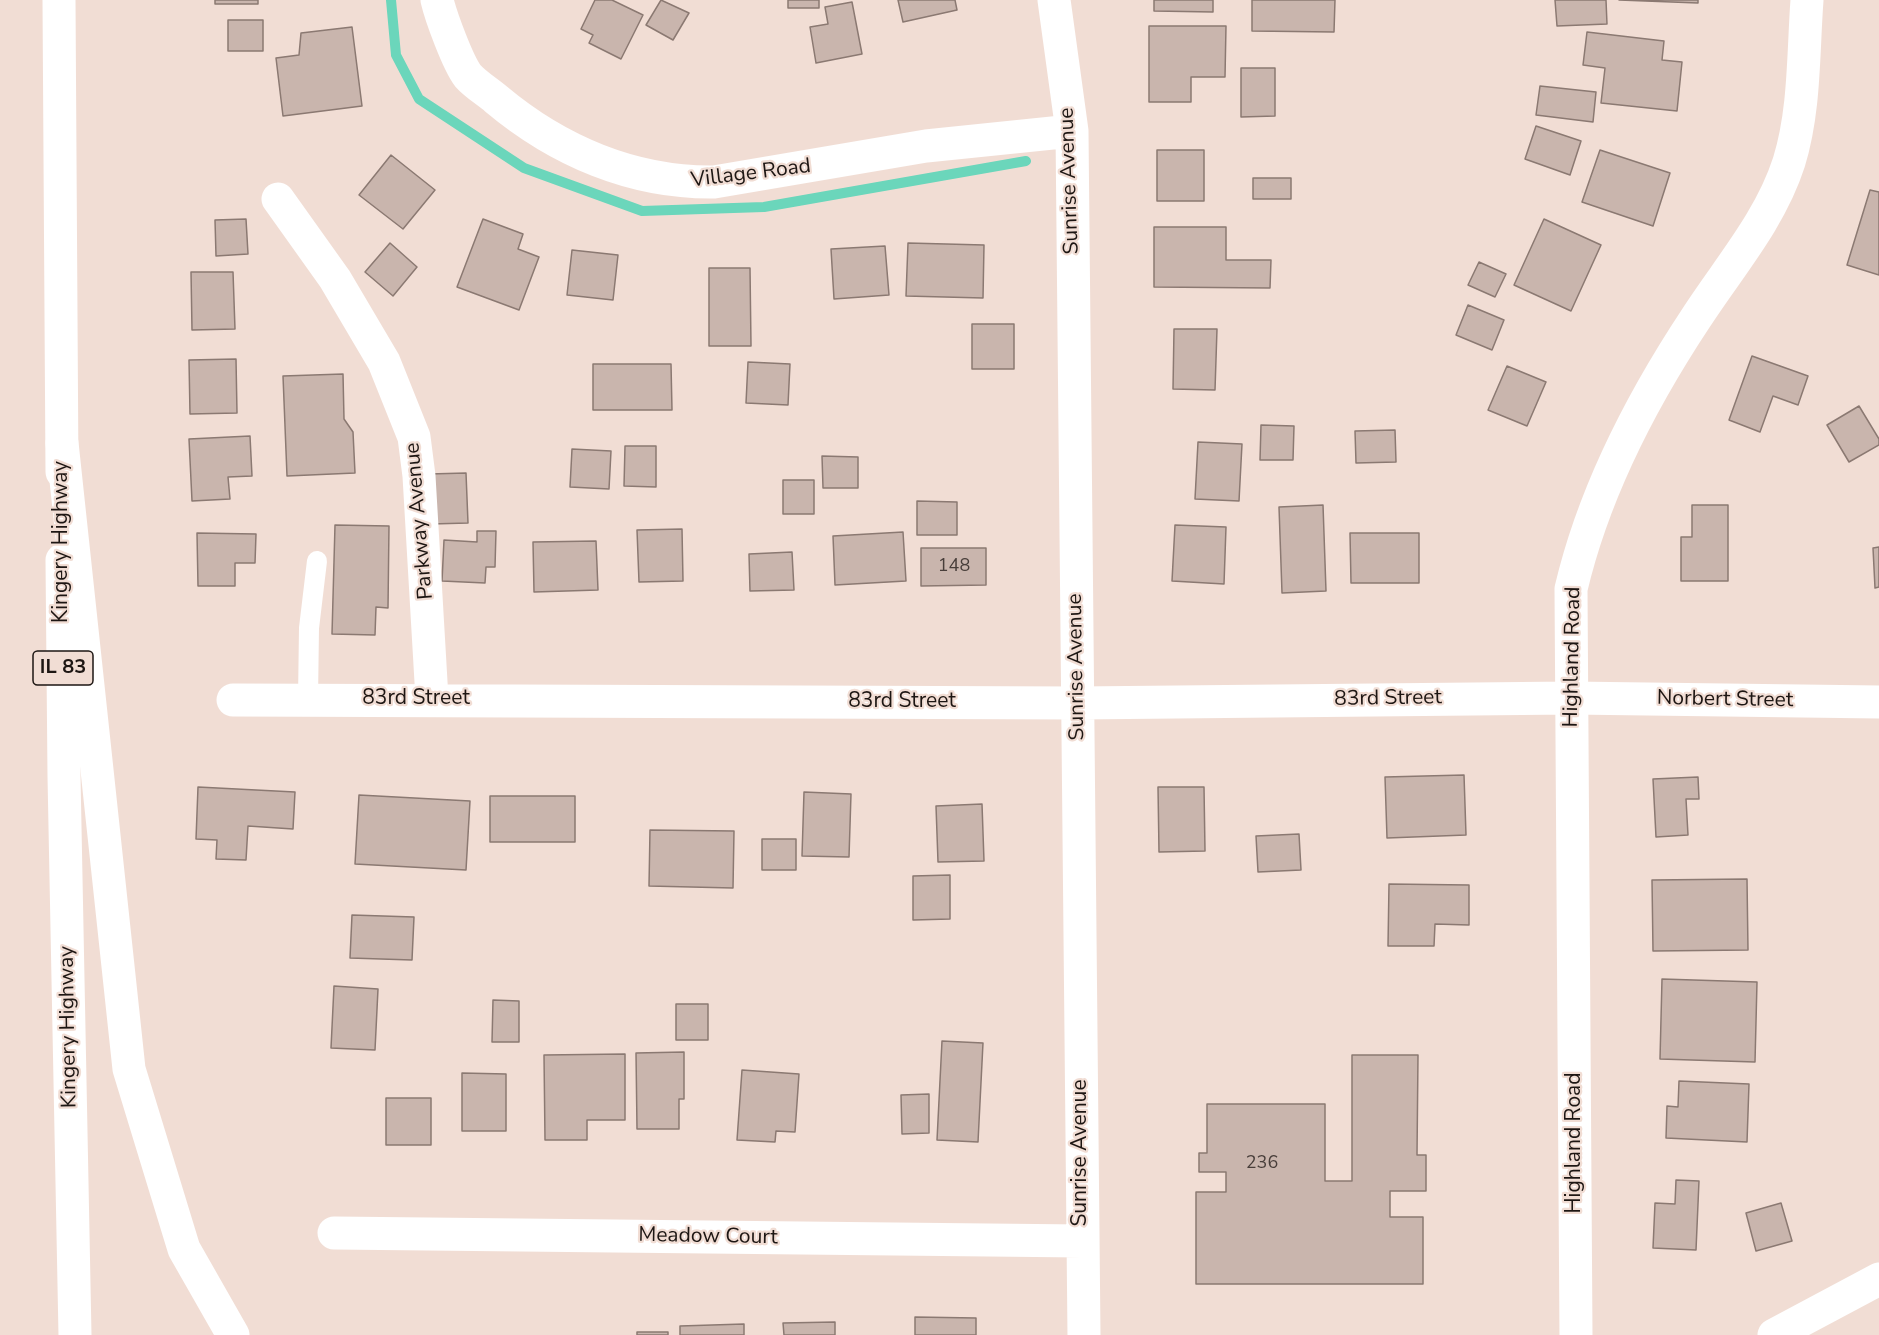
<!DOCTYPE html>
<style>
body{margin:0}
canvas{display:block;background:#f1ddd4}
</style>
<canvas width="1879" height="1335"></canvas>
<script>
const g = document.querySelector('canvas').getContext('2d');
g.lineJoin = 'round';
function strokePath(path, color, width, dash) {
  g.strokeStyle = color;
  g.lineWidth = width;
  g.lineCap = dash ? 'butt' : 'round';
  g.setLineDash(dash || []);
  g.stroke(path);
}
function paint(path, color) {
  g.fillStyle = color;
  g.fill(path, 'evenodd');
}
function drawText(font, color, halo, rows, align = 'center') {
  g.font = font + ' "Nunito Sans",sans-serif';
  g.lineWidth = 4.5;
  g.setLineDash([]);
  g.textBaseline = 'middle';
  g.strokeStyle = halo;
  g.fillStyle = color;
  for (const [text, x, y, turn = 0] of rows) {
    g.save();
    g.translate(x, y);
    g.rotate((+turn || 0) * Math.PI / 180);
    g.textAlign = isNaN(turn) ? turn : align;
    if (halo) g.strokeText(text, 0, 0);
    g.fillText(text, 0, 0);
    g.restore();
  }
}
const stream = new Path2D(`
 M391,0L396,55L419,99L524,168L642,211L764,207L1026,161`);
const building = new Path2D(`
 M215,0H258V4H215Z
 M595,0H612L643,15L621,59L589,43L593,35L581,29Z
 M661,0L689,13L673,40L646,25Z
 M788,0H819V8H788Z
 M898,0H955L957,10L903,22Z
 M1154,0H1213V12L1154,11Z
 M1252,0H1335L1334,32L1252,31Z
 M1555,0H1606L1607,24L1557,26Z
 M1619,0H1698V3Z
 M852,2L862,54L816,63L810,27L828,24L825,7Z
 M228,20H263V51H228Z
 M1149,26H1226L1225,77H1191V102H1149Z
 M352,27L362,106L283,116L276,58L299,55L301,33Z
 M1587,32L1664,41L1662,60L1682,62L1677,111L1601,103L1605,68L1583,65Z
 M1241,68H1275V116L1241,117Z
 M1540,86L1596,92L1593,122L1536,115Z
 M1536,126L1581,141L1570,175L1525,159Z
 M1157,150H1204V201H1157Z
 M1600,150L1670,173L1653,226L1582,202Z
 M391,155L435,190L403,229L359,195Z
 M1253,178H1291V199H1253Z
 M1870,190L1879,192V275L1847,265Z
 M246,219L248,254L216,256L215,220Z
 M483,219L523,234L518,249L539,257L519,310L457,287Z
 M1544,219L1601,245L1571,311L1514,285Z
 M1154,227H1226V260H1271L1270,288L1154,287Z
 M390,243L417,267L393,296L365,272Z
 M908,243L984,245L983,298L906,296Z
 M885,246L889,295L834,299L831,249Z
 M572,250L618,255L613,300L567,295Z
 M1479,262L1506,274L1495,297L1468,285Z
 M709,268H750L751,346H709Z
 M191,272H233L235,329L192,330Z
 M1468,305L1504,320L1492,350L1456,335Z
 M972,324H1014V369H972Z
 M1174,329H1217L1215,390L1173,389Z
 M1752,356L1808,376L1798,405L1773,396L1760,432L1729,420Z
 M236,359L237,413L190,414L189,360Z
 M748,362L790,364L788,405L746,403Z
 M593,364H671L672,410H593Z
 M1507,366L1546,382L1527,426L1488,410Z
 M343,374L344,419L353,432L355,473L287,476L283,376Z
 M1859,406L1879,439V445L1849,462L1827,425Z
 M1261,425L1294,426L1293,460H1260Z
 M1395,430L1396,462L1356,463L1355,431Z
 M250,436L252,476L228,477L230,499L192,501L189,439Z
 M1198,442L1242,444L1239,501L1195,499Z
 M625,446H656V487L624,486Z
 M572,449L611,451L609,489L570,487Z
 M822,456L858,457V488H823Z
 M466,473L468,523L431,524L429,474Z
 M783,480H814V514H783Z
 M917,501L957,502V535H917Z
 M1323,505L1326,591L1282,593L1279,507Z
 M1692,505H1728V581H1681V537H1692Z
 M335,525L389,526L388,608L376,607L375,635L332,634Z
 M1175,525L1226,527L1224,584L1172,581Z
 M682,529L683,581L639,582L637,530Z
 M477,531H496L495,567H486L485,583L442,581L444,540L477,542Z
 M903,532L906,581L835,585L833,536Z
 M197,533L256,534L255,563H235V586H198Z
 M1350,533H1419V583H1351Z
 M596,541L598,590L534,592L533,542Z
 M1879,547V587L1875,588L1873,548Z
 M921,548H986V585L921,586Z
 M792,552L794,590L750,591L749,554Z
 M1464,775L1466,835L1387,838L1385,777Z
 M1698,777L1699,799H1686L1688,835L1656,837L1653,779Z
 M198,787L295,792L293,829L248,826L246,860L216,859L217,840L196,839Z
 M1158,787H1204L1205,851L1159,852Z
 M804,792L851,794L849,857L802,856Z
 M359,795L470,801L466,870L355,864Z
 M490,796H575V842H490Z
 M982,804L984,861L938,862L936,806Z
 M650,830L734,831L733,888L649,886Z
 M1299,834L1301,870L1258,872L1256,836Z
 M762,839H796V870H762Z
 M950,875V919L913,920V876Z
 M1747,879L1748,950L1653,951L1652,880Z
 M1389,884L1469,885V925L1435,924L1434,946H1388Z
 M352,915L414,917L412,960L350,958Z
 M1662,979L1757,982L1755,1062L1660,1059Z
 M334,986L378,989L375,1050L331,1048Z
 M493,1000L519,1001V1042H492Z
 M676,1004H708V1040H676Z
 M942,1041L983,1043L978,1142L937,1140Z
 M684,1052V1099H679V1129H637L636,1053Z
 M625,1054V1120H587V1140H545L544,1055Z
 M1352,1055H1418L1417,1155H1426V1191H1390V1217H1423V1284H1196V1192H1226V1172H1199V1153H1207V1104H1325V1181H1352Z
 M742,1070L799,1074L795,1132L776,1131L775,1142L737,1140Z
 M462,1073L506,1074V1131H462Z
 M1679,1081L1749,1084L1747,1142L1666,1138L1667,1106L1678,1107Z
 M929,1094V1133L902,1134L901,1095Z
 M386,1098H431V1145H386Z
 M1676,1180L1699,1181L1696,1250L1653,1248L1655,1203L1675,1204Z
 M1781,1203L1792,1241L1756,1251L1746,1213Z
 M915,1317L976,1318V1335H915Z
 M835,1322V1335H784L783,1323Z
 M744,1324V1335H680V1326Z
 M637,1332H668V1335H637Z`);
const service = new Path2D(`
 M308,699L309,628L317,561`);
const minor = new Path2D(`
 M437,0C441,17 458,63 468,76C476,85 488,92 496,99C558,151 633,183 714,182L926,146L1072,131
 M1054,0L1072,131L1084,1335
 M278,199L335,279L384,362L414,437L419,476L432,699
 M233,700L1078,703L1571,698L1879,702
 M334,1233L1082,1241
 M1576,1335L1571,589C1594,491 1641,401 1696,318C1729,267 1770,221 1789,162C1805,110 1803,54 1807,0
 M1774,1335L1879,1279`);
const primary = new Path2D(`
 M59,0L62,472
 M62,560L64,776L75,1335`);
const motorway = new Path2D(`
 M62,443L129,1069L184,1249L233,1335`);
const numberNames = [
 ["148",954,567],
 ["236",1262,1164]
];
const shields = [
 [63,668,60]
];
const shieldNames = [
 ["IL 83",63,668]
];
const streetNames = [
 ["Village Road",751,174,-7],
 ["Sunrise Avenue",1070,181,-92],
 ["Parkway Avenue",420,521,-95],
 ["Kingery Highway",62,542,-90],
 ["Highland Road",1573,657,-89],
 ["Sunrise Avenue",1077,667,-91],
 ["83rd Street",416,699],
 ["83rd Street",1388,699,-1],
 ["Norbert Street",1725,700,1],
 ["83rd Street",902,702],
 ["Kingery Highway",69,1027,-91],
 ["Highland Road",1575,1143,-90],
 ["Sunrise Avenue",1081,1153,-90],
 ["Meadow Court",708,1237,1]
];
strokePath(stream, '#6bd6bb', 10);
paint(building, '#c9b5ad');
strokePath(building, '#8b7972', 1.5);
strokePath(service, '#fff', 20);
strokePath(minor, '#fff', 33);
strokePath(primary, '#fff', 33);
strokePath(motorway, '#fff', 33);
drawText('18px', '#483e3a', null, numberNames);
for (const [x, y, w] of shields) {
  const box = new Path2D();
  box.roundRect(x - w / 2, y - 17, w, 34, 4.5);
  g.fillStyle = '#f1ddd4';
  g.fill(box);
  strokePath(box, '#1d1613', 1.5);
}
drawText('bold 20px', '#1d1613', null, shieldNames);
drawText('21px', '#1d1613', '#f1ddd4', streetNames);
</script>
